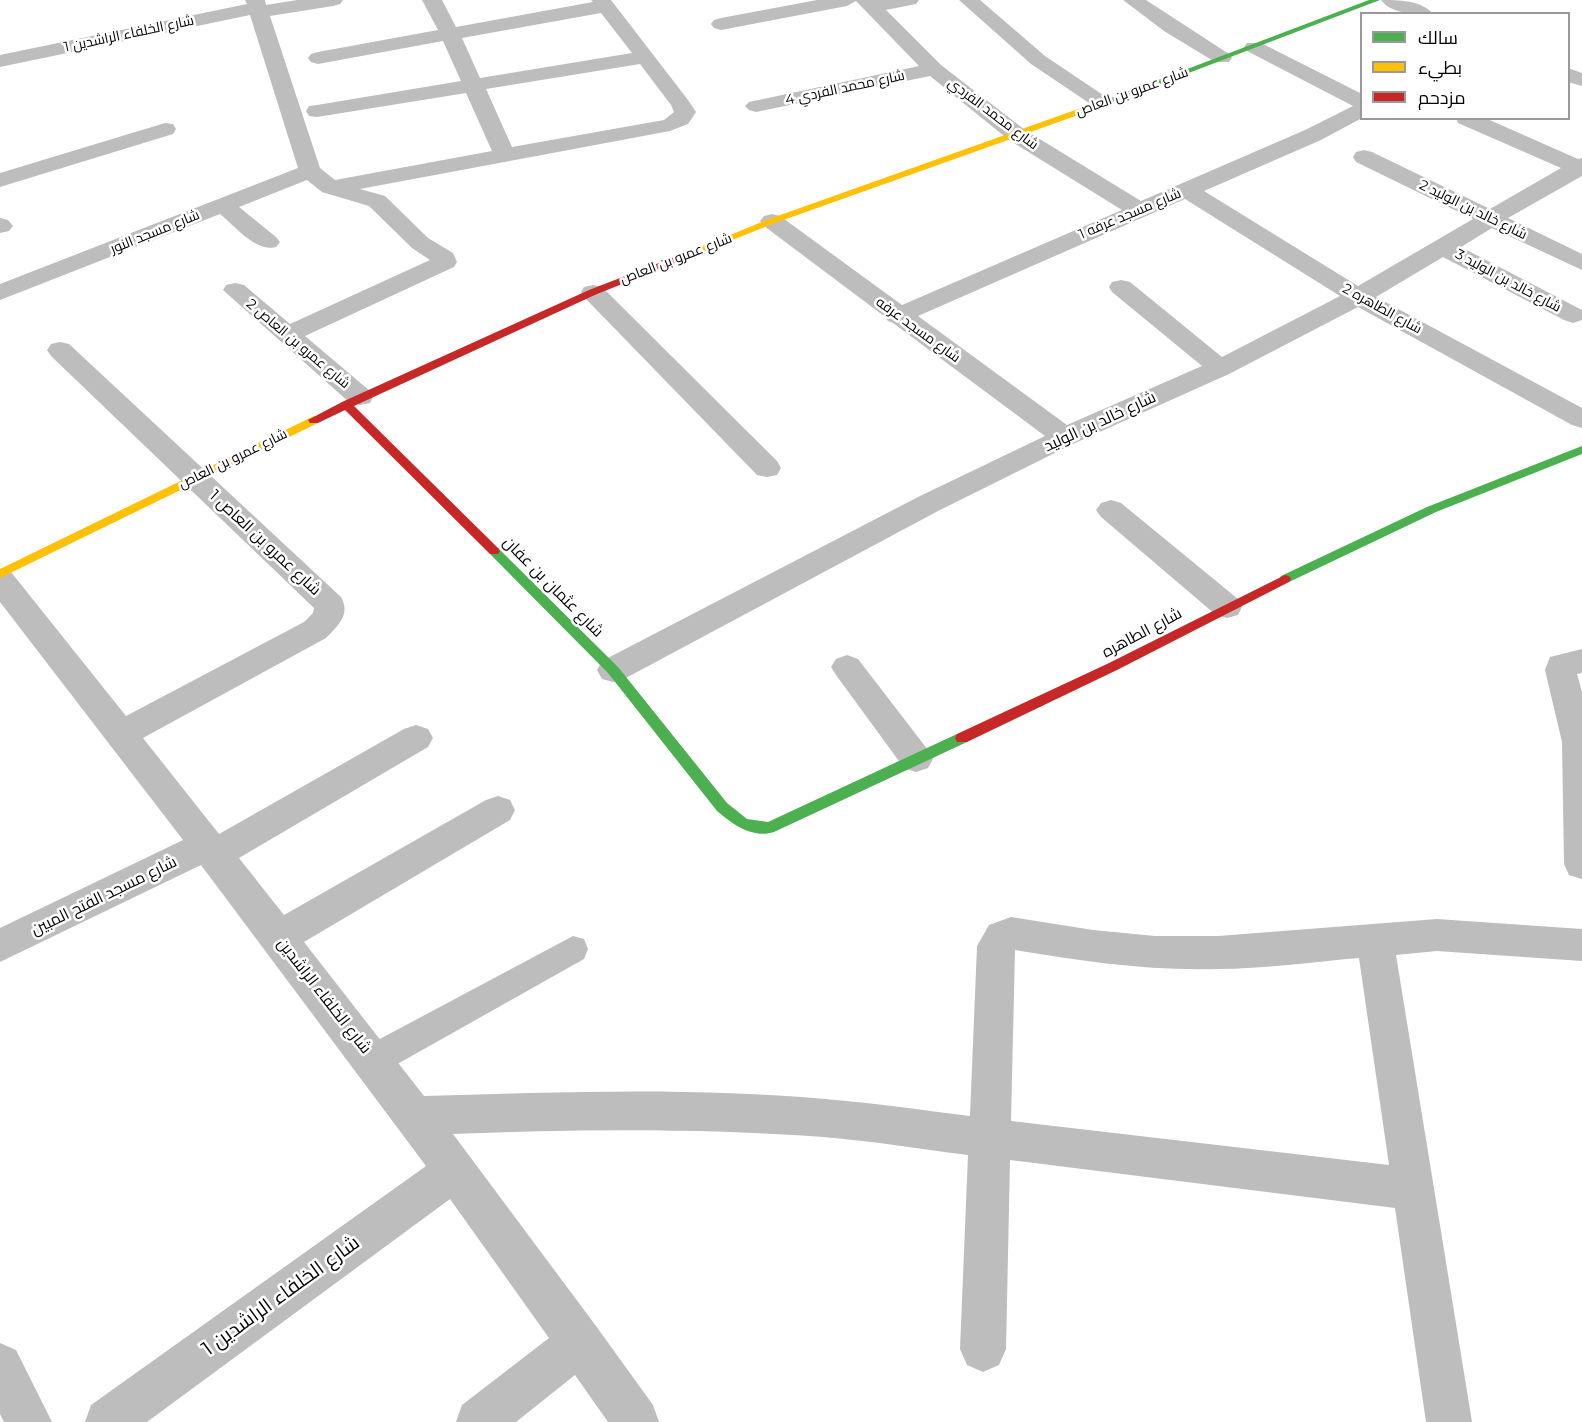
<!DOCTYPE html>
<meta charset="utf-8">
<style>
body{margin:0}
#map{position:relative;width:1582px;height:1422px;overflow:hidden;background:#fff;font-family:Montserrat,Cairo,sans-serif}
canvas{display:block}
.legend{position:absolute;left:1360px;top:12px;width:210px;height:108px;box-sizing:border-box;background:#fff;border:2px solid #999;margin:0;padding:8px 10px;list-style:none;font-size:18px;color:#000}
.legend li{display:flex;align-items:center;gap:12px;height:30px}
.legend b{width:30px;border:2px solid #999}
</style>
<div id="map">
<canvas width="1582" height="1422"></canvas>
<ul class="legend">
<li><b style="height:8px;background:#4caf50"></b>سالك</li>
<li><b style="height:8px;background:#ffc107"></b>بطيء</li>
<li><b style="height:8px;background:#c62828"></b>مزدحم</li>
</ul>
</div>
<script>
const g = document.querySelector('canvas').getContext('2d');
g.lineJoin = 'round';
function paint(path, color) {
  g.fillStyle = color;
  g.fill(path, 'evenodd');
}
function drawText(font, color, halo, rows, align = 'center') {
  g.font = font + ' Montserrat,Cairo,sans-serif';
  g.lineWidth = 5;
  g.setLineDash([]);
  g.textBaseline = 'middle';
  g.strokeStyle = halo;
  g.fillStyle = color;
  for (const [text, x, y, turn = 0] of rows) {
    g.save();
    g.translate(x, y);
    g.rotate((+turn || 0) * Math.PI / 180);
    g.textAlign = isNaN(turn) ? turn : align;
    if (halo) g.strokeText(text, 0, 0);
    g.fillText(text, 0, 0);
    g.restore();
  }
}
const lane = new Path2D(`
 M573,936L584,939L588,949L584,959L385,1071L373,1075L361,1071L357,1060L361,1049Z`);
const street = new Path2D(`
 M245,0H265L266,5L297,0H343L340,4L333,6L270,16L320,168L335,180L492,151L466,93L317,117L309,116L306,111L309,106L317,105L461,81L443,41L318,64L311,62L308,58L311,54L318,52L438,30L422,0H442L456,27L593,2L591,0H611L688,100L696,112L688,124L670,131L360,189L385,196L428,238L453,253L457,262L454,267L305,336L370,391L373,397L370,403L360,405L350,403L223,290L226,285L235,283L244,285L290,324L430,260L412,248L369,206L322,192L307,180L239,207L276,237L280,242L276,247C255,252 236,227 220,214L0,300V284L298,168L250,15L0,67V55L247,4ZM601,13L632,53L480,78L462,38ZM640,64L671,105L674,112L664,120L512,147L486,89Z
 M817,0H919L916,4L886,10L941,65L1025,130L1141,201L1305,130L1353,106L1247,51L1244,47L1247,43H1261L1362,94V118L1321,140L1204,191L1358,286L1473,219L1356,162L1353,157L1356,152L1364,150L1372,152L1490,209L1561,168L1458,123L1456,118H1485L1578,159L1582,158V176L1508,218L1582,254V270L1492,228L1461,247L1582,310V320L1573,323L1564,320L1443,257L1376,297L1582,408V428L1572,425L1358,307L1229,374L1075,443L938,511L624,679L613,682L602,679L597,670L602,661L918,497L1045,436L893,323L888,321L884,316L764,226L760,221L764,216L772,214L780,216L902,305L1122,210L1009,140L930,76L756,112L749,110L745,106L749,102L919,66L856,1L847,6L721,30L714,28L711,24L714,20L721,18ZM1185,199L1340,296L1222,357L1130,282L1121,280L1112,282L1109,287L1112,292L1202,366L1067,425L918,316Z
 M959,0H980L1045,56L1109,99L1113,103L1109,107L1102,109L1095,107L1031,64Z
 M1123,0H1146L1229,54L1232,58L1229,62H1215L1164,31Z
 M1381,0C1398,0 1422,0 1433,14C1417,14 1392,15 1381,0Z
 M1568,68L1582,73V86L1568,82Z
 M165,123L173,124L176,129L173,134L0,187V173Z
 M0,218L8,220L13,226L9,231L0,233Z
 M593,285L602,287L777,461L781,468L777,475L767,477L757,475L584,297L581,292L584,287Z
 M60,342L69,344L341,597C351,614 338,626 326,638L143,738L219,834L404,729L416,725L428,729L433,738L428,747L239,858L284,915L486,800L498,796L510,800L515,810L510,820L304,942L424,1096C557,1092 692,1087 825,1099C874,1103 922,1110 970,1116L977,946L989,925L1011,917L1093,930L1155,936H1218L1437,919L1582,929V961L1437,951L1396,955L1472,1422H1426L1395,1208L1010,1160L1006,1349L999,1365L983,1372L967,1365L960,1349L968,1155C920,1149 872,1141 823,1137C700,1128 576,1129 453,1134L596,1326L653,1405L659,1422H608L575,1375L516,1422H456L462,1405L549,1338L450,1199L147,1422H85L91,1405L426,1166L201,865L0,962V928L183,840L0,602V569L11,572L126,716L304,622L313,613L314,608L51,356L47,350L51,344ZM1015,950C1082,961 1148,971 1216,969C1264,969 1312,962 1359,958L1389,1165L1011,1121Z
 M1111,500L1121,503L1238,599L1242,607L1238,615L1227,618L1216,615L1101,517L1096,510L1101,503Z
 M1582,649V673L1577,674L1582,692V879L1569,875L1564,864L1562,742L1545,670L1550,657Z
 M847,655L858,659L928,750L933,759L928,768L916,772L904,768L836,675L831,667L836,659Z
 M0,1343L16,1350L52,1422H4L0,1414Z`);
const fast = new Path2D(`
 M1369,0H1380L1081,114L1074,112Z
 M1582,446V454L1436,512L1289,582H1281L1279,579L1281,576L1427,507Z
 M494,547L498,548L618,667L727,803L747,819L768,822L957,734H967L969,738L967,742L774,832C753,839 732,824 717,811L608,673L490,554L488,551L490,548Z`);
const slow = new Path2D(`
 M1078,109L1081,110V114L775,223L680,261L672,259L769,219Z
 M314,416L318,417V423L0,578V569Z`);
const jam = new Path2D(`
 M677,256L680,257V261L597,294L354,406L498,548L500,551L498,554H490L345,410L318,423H310L308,420L342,402L589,290Z
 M1285,575L1289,576L1291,579L1289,582L1117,670L967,742H957L955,738L957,734L1107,664Z`);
const farStreetnames = [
 ["شارع الخلفاء الراشدين 1",129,34,-12],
 ["شارع محمد الفردي 4",845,88,-12],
 ["شارع عمرو بن العاص",1132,92,-20],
 ["شارع محمد الفردي",993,114,37],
 ["شارع خالد بن الوليد 2",1473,210,26],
 ["شارع مسجد عرفه 1",1130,214,-23],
 ["شارع مسجد النور",155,232,-22],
 ["شارع عمرو بن العاص",676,259,-21],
 ["شارع خالد بن الوليد 3",1508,281,28],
 ["شارع الطاهره 2",1382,309,29],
 ["شارع مسجد عرفه",918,330,36],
 ["شارع عمرو بن العاص 2",298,344,40],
 ["شارع عمرو بن العاص",233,459,-26]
];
const streetNames = [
 ["شارع خالد بن الوليد",1100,422,-25],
 ["شارع عمرو بن العاص 1",265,543,43],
 ["شارع عثمان بن عفان",553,587,45],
 ["شارع الطاهره",1142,633,-28],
 ["شارع مسجد الفتح المبين",104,896,-26],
 ["شارع الخلفاء الراشدين",324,996,52]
];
const nearStreetnames = [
 ["شارع الخلفاء الراشدين 1",281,1296,-36]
];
paint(lane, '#bdbdbd');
paint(street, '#bdbdbd');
paint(fast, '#4caf50');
paint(slow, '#ffc107');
paint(jam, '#c62828');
drawText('14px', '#000', '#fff', farStreetnames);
drawText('16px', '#000', '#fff', streetNames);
drawText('20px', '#000', '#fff', nearStreetnames);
</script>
